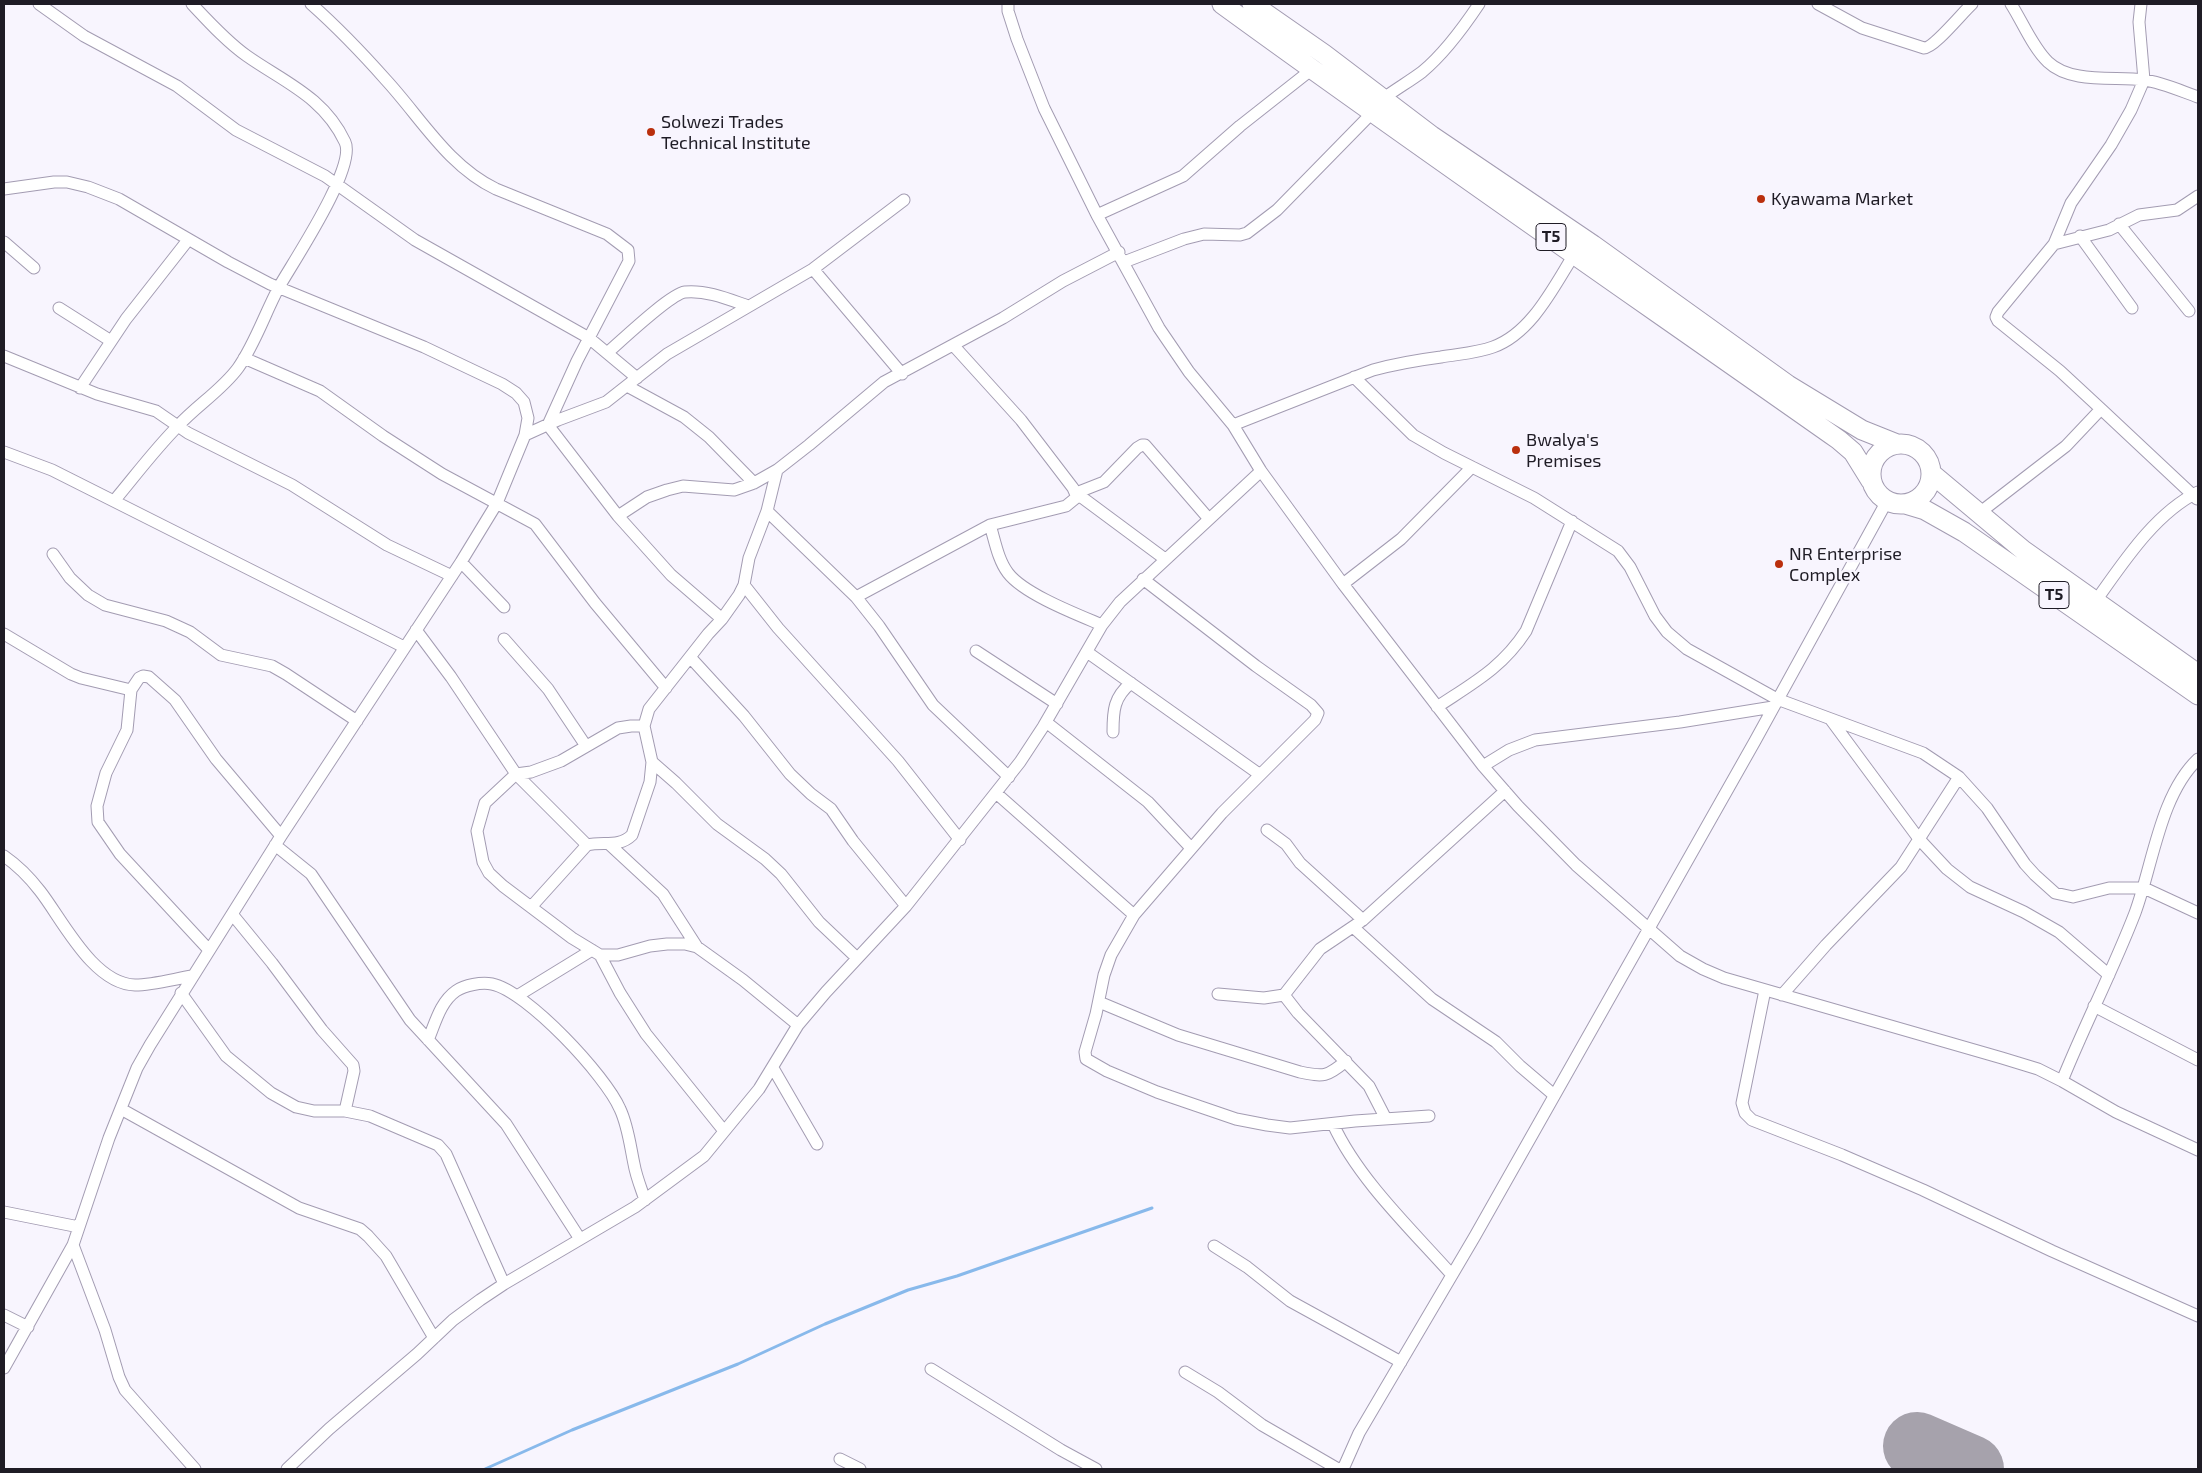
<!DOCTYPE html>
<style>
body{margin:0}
#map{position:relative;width:2202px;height:1473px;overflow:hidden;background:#f8f5fe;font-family:"Exo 2",sans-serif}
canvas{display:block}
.frame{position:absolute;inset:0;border:5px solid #1f1c25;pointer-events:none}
</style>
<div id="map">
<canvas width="2202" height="1473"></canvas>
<div class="frame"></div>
</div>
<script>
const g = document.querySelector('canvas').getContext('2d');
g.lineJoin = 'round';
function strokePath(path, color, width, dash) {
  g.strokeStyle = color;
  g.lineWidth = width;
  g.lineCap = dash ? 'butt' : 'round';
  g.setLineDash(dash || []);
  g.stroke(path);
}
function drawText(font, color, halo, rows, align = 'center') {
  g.font = font + ' "Exo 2",sans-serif';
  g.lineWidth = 5;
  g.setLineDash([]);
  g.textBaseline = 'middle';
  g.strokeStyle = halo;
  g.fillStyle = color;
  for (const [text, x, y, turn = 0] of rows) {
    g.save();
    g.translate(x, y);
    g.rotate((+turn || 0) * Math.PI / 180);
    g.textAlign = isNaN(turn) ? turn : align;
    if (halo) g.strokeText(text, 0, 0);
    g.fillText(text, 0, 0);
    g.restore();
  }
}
const stream = new Path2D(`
 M485,1469L572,1430L738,1364L825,1324L908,1290L957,1276L1152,1208`);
const runway = new Path2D(`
 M1917,1446L1970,1469`);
const minor = new Path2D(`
 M39,4L84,36L177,86L236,130L325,176L415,240L589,338L637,378
 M311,4C337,27 362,53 386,80C421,118 448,166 496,189L607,234L628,250L629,261L577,361L548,425L618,516L671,575L722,619
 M1008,4V11L1017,39L1044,108L1097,215L1159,328L1189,372L1233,425L1261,471L1343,584L1483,766L1518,806L1576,865L1680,956L1703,969L1724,978L2002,1058L2038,1069L2062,1081C2085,1024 2113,970 2135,913C2153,864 2160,795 2198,759
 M1818,4L1862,28L1924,48C1934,48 1962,13 1972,4
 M2011,4C2022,21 2033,48 2048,62C2071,84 2115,76 2144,80C2161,82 2181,91 2198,97
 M1384,98C1396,89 1410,81 1422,72C1445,53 1463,28 1479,4
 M4,189L54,182H67L88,187L119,199L228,262L270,284L424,347L502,384L516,393L524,402L528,418L525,435
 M1097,215L1183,176L1240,126L1311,70
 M2119,224L2189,311
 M2080,236L2132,308
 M4,242L34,268
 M2054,244L2109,230L2139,215L2177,210L2198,196
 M1124,262L1184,239L1204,234L1240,235L1247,233L1277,210L1373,112
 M813,269L902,374
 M59,308L111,341
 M607,353C621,341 670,294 685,292C707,290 728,299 748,306
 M4,356L97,394L156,411L188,433L292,485L387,545L452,576
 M244,358L320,391L383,436L442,474L535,524L595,603L666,688
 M1354,377L1413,435L1444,453L1534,498L1618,551L1630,567L1655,616L1667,632L1687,649L1777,699L1923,753L1959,777L1987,808L2025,864L2035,875L2055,893L2073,897L2109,888H2144L2198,913
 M627,386L684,417L709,437L754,483
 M80,388L126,319L188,240
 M2101,409L2197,499
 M1233,425L1373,370C1395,364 1418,360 1441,357C1458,354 1477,353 1493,347C1532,333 1554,286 1575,253
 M4,452L52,470L404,647
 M1076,493L1104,482L1137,448L1142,445H1145L1209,519
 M1076,493L1165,559
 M114,501C135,476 155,449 178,426C196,406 222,390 238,368C255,344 265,313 279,287C293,262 357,167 345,142C324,97 284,82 247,56C227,42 208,21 192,4
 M767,511L856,597L879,626L933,705L1009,777
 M1978,514L2066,446L2101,409L2060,371L1998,321L1996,317L1998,312L2054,244L2071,203L2111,145L2131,110L2144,80L2139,22L2141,4
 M618,516L647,497L667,490L683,486L734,490L754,483L777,470L809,445L884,382L1003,318L1063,281L1119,252
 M990,525C995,541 998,560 1008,573C1024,594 1076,614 1102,625
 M53,554L70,578L88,595L105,605L166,621L190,632L221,655L272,666L286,674L357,721
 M461,562L504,607
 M1143,579L1256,666L1311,705L1318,713L1315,720L1222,813L1134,915L1111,955L1104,975L1096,1014L1085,1052L1086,1059L1107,1071L1157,1092L1236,1119L1267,1125L1290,1128L1355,1121L1429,1116
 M1343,584L1401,539L1472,467
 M744,585L778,628L898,761L960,840
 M856,597L990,525L1066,506L1077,497L1073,488L1021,420L953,345
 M2095,602C2123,563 2154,514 2198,492
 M416,630L451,677L516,774L587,845
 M4,634L71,674L81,678L131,690
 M504,639L548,689L586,746
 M976,651L1057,704
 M1087,652L1259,774
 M690,657L744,716L790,774L811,794L831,809L853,841L906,906
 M1437,707C1473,683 1502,668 1526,631L1572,521
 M1831,720L1919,839L1947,869L1970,887L2024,912L2059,932L2109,975
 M1046,722L1148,802L1191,848
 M644,726H631L618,728L561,761L531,772L516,774L485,803L477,831L483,862L489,873L503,886L572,938L600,955H618L650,946L667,944H685L697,947L743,980L798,1025
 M1113,732C1113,710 1114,697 1131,683
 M652,762L676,783L717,824L765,859L781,874L819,922L857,958
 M1483,766L1509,750L1535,740L1680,722L1773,707
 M996,793L1134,915
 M1267,830L1286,844L1300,863L1363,920
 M609,844L663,894L697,947
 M275,845L311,874L410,1020L506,1124L580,1239
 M4,856C17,865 30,878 40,891C62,919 93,984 135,985C153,985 174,979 192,976
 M531,907L587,845C603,841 619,848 632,835L650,782L652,762L644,726L649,709L708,634L722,619L739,595L744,585L749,558L767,511L777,470
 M232,914L272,963L322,1030L353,1065L354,1071L345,1111
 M1353,927L1432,999L1496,1042L1520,1066L1554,1095
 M209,950L120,854L98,822L97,806L106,773L127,730L131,690L139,678L143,676L149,677L175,700L216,759L281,836
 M600,955L620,993L646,1034L724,1131
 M1765,990L1742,1103L1745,1113L1752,1120L1842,1155L1923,1190L2052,1251L2198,1316
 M181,993L226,1056L271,1093L296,1107L314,1111H345L370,1116L438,1145L446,1154L504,1284
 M1218,994L1264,998L1284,995L1320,949L1363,920L1505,791
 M1284,995L1298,1013L1369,1086L1386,1119
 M1782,995L1826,945L1901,867L1959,777
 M517,996L592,950
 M1099,1002L1178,1035L1300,1072C1324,1077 1327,1077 1346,1061
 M2094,1006L2198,1060
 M428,1040C435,1024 440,1002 456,991C465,985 481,982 492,984C527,991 606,1076 620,1109C628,1126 630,1145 634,1164C636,1176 641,1188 645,1200
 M773,1068L817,1144
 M2062,1081L2116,1112L2198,1150
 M121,1109L299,1208L360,1229L368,1236L386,1256L434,1338
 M1333,1124C1358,1179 1412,1230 1452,1275
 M4,1212L79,1227
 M73,1245L105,1330L119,1377L125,1390L195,1469
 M1214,1246L1247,1267L1290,1301L1401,1362
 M4,1315L28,1327
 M4,1368L73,1245L109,1138L137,1068L150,1045L281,836L461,562L497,503L525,435L558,420L606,402L667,354L813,269L904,200
 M931,1369L1061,1450L1096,1469
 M1185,1372L1218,1392L1262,1425L1338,1469
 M840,1459L860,1469
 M287,1469L329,1429L417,1354L453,1320L480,1300L504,1284L635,1207L704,1156L759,1089L798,1025L826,992L906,906L1020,762L1043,727L1102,625L1120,602L1261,471
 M1343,1469L1359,1433L1475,1236L1755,741L1887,501`);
const trunk = new Path2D(`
 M1222,4C1425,152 1633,295 1839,440L1853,452L1871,481
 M1252,4L1324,54L1432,136L1593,245L1788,385L1862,430L1897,444
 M1871 474a30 30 0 1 1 60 0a30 30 0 1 1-60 0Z
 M1931,473L2023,550L2198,674
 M1905,504L1925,510L1964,532L2198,695`);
const markers = [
 [651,132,5,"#ba2f0d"],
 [1761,199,5,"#ba2f0d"],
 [1516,450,5,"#ba2f0d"],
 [1779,564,5,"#ba2f0d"]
];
const shields = [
 [1551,237,30],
 [2054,595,30]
];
const shieldNames = [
 ["T5",1551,237],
 ["T5",2054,595]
];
const poiNames = [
 ["Solwezi Trades",661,122],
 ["Technical Institute",661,143],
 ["Kyawama Market",1771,199],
 ["Bwalya's",1526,440],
 ["Premises",1526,461],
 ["NR Enterprise",1789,554],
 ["Complex",1789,575]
];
strokePath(stream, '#88b9eb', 3);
strokePath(runway, '#a6a2ac', 68);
strokePath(minor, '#a39cb2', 13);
strokePath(trunk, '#a39cb2', 21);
strokePath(minor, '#fff', 11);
strokePath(trunk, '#fff', 19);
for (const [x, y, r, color] of markers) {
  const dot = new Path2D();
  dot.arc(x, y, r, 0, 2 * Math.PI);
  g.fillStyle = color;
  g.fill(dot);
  strokePath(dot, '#f8f5fe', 2);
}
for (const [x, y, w] of shields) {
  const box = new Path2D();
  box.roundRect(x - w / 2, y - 13.5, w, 27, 4);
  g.fillStyle = '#f8f5fe';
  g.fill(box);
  strokePath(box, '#1f1c25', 1);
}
drawText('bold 16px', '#1f1c25', null, shieldNames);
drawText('18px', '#1f1c25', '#f8f5fe', poiNames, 'left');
</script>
